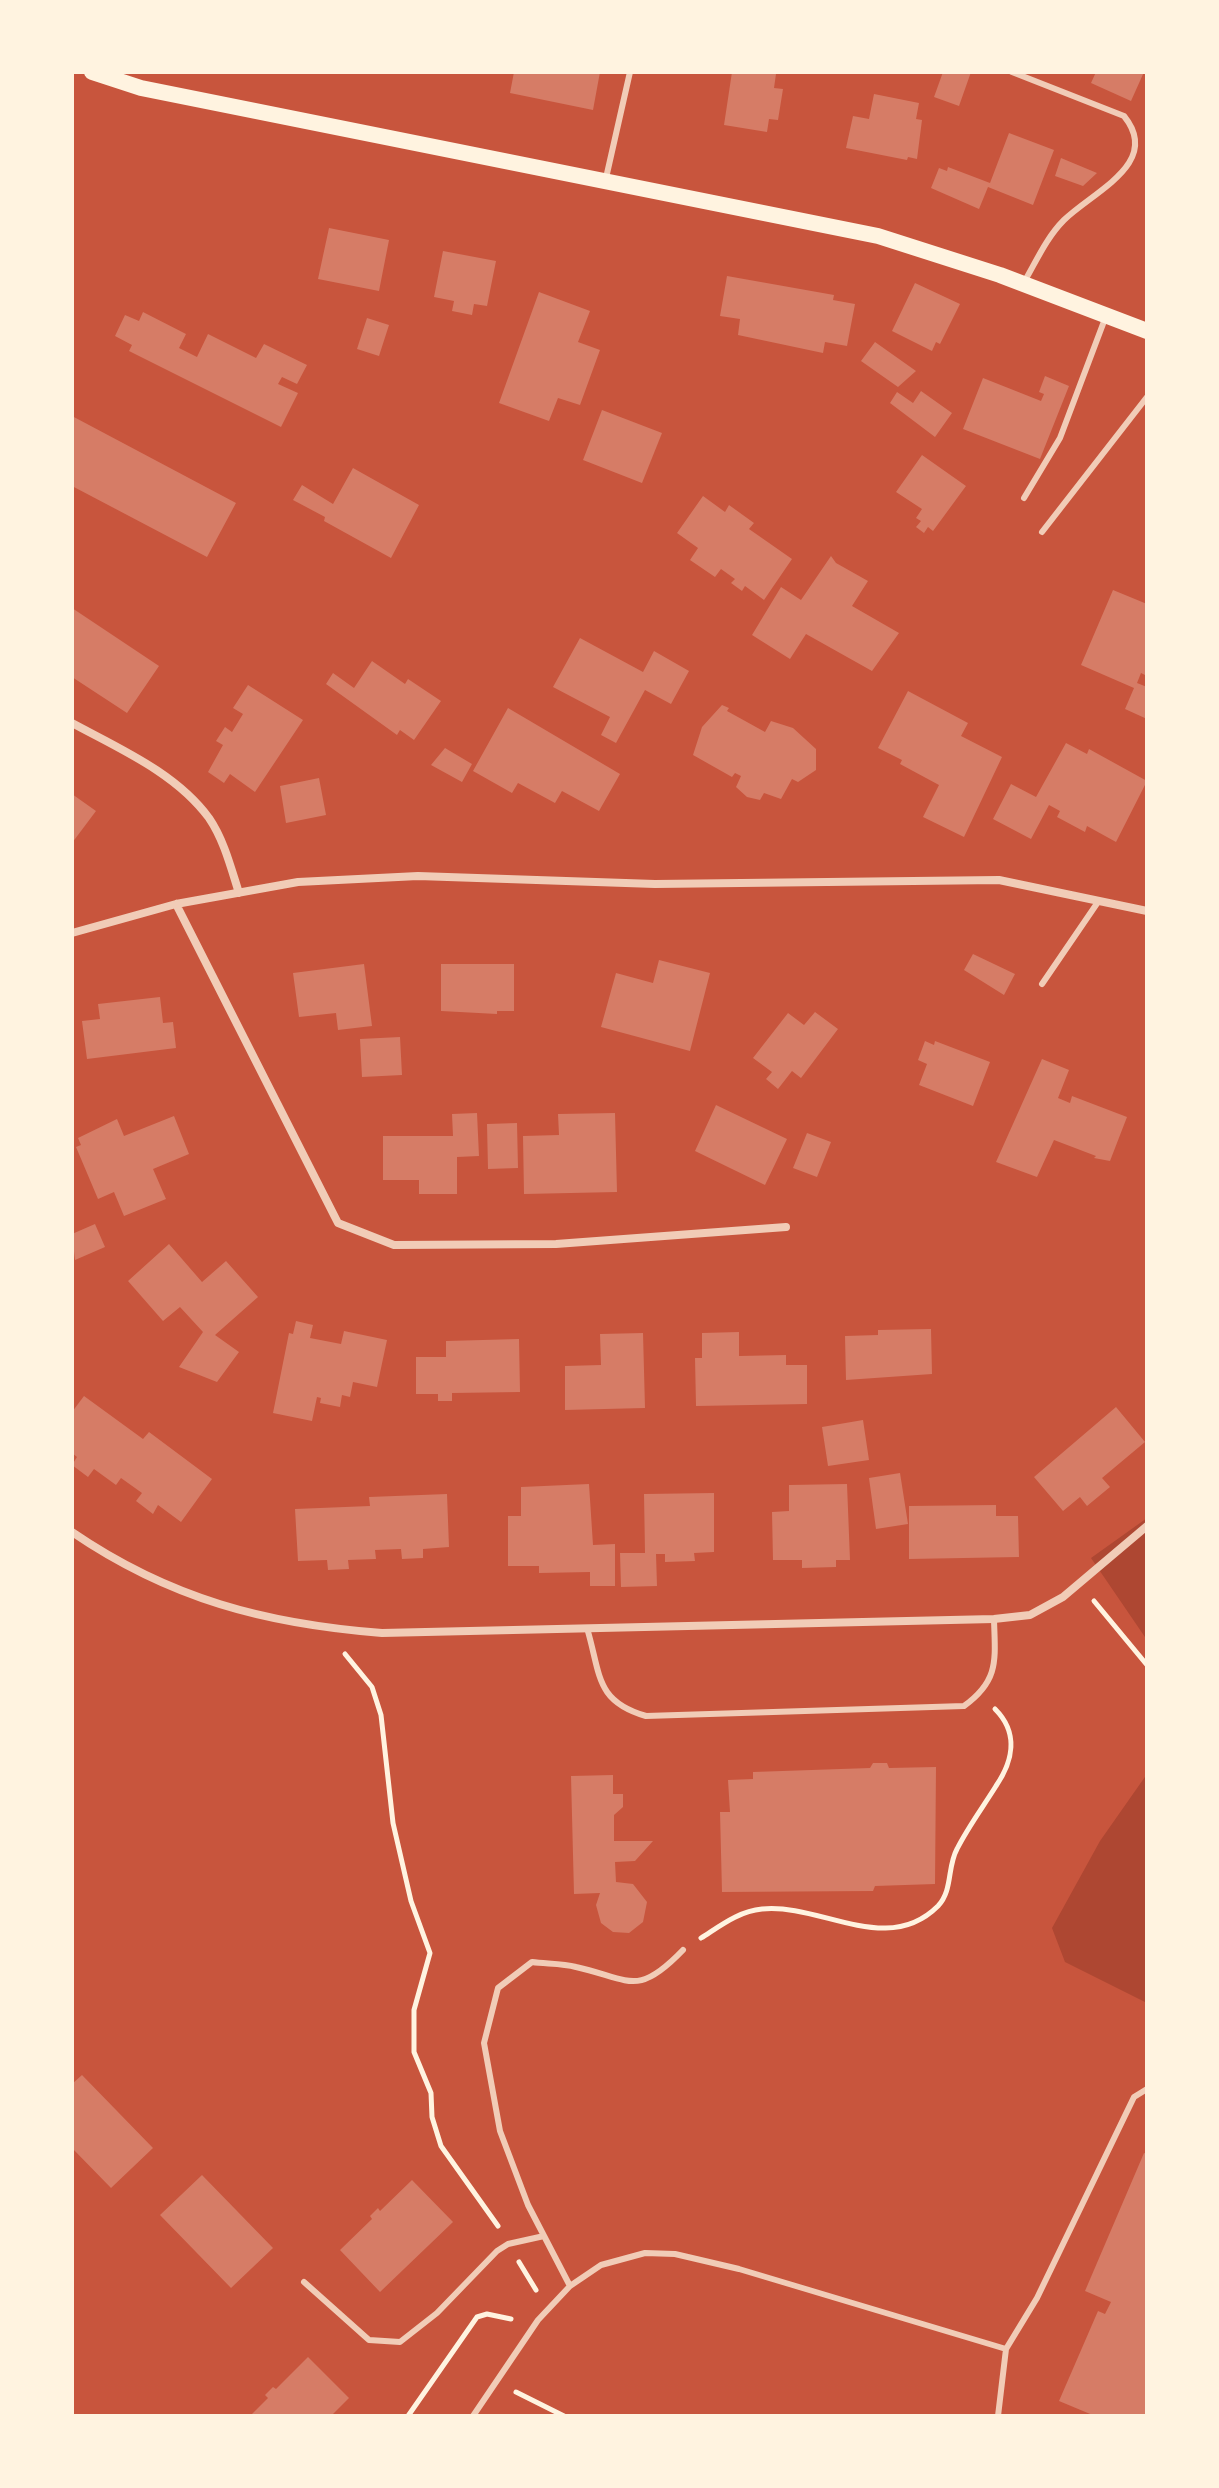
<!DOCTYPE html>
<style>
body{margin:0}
#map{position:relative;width:1219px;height:2488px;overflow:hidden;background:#c8553d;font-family:Montserrat,sans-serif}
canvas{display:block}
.frame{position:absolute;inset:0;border:74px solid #fff3e0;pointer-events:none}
</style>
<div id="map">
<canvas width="1219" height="2488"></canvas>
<div class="frame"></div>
</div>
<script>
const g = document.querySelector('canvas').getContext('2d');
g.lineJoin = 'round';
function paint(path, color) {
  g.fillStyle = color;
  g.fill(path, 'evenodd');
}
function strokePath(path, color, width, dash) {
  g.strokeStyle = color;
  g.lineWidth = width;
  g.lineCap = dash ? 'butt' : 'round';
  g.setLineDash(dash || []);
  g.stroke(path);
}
const green = new Path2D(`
 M1147,1518V1640L1091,1558Z
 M1147,1774V2002H1145L1065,1962L1052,1928L1100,1841Z`);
const building = new Path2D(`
 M514,72H600L593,110L510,93Z
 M732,72L776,74L774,88L783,89L778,120L769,119L767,132L724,125Z
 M943,72H971L959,106L934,97Z
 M1096,72H1144L1131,101L1091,83Z
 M874,94L919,103L916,119L922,120L917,159L908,157L907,160L846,148L853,116L869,119Z
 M1009,133L1054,150L1033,205L988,187L979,209L931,188L939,168L947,171L948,167L990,183Z
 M1061,158L1097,173L1083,186L1055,176Z
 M329,228L389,240L379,291L318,279Z
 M443,251L496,261L487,306L474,304L472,315L452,311L454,301L434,297Z
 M727,276L834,295L833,300L855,304L847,346L825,342L823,353L738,335L740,319L720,316Z
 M915,283L960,304L940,344L936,342L932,351L892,331Z
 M539,292L590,311L578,342L600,350L580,405L558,398L549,421L499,403Z
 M143,312L186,334L179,348L197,357L208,334L256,358L264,344L307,365L297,384L282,377L278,384L298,393L281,427L129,351L132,345L115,336L125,315L139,321Z
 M367,318L389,325L379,356L357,349Z
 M875,342L916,371L898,387L861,361Z
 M1045,376L1069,386L1040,459L963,429L983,378L1041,401L1044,394L1039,392Z
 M921,391L952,413L935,437L890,403L897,392L913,403Z
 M602,410L662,433L642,483L583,460Z
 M72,416L236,503L207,557L72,486Z
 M922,455L966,486L933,531L928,527L924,533L916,527L921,521L916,518L922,509L896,492Z
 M353,468L419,505L391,558L324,521L325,517L293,500L302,485L333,504Z
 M703,496L725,512L729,505L754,523L749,529L792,559L764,600L745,586L742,591L731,583L735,579L721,569L715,577L690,560L698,548L677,533Z
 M831,556L836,563L868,581L852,606L899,633L872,671L806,634L790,659L752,635L781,587L801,600Z
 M1113,590L1147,604V676L1141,673L1137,683L1147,687V719L1125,709L1134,688L1081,665Z
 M72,608L159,666L127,713L72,677Z
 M580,638L643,672L654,651L689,671L671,704L645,690L616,743L601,735L610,717L553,687Z
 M372,661L405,684L408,679L441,701L414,740L400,730L397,735L326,684L333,673L354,688Z
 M248,685L303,720L255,792L230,774L224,783L208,772L223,745L216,741L225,727L232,732L243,714L233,708Z
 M908,691L968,723L961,736L1002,757L964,837L923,817L939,785L900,764L902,760L878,748Z
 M722,705L729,708L727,711L765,732L771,721L793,728L816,749V770L798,782L792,779L781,799L764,793L760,800L747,797L736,787L741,776L735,773L732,777L693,755L702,727Z
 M508,708L620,774L599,811L562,791L555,803L518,783L512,793L473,771Z
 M1066,743L1087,754L1089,749L1147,781L1116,842L1087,826L1085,832L1057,817L1060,811L1049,805L1031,839L993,819L1011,784L1036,797Z
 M445,748L472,764L462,782L431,765Z
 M319,778L326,815L286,823L280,786Z
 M72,794L96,811L72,843Z
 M973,954L1015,974L1004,995L964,970Z
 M659,960L710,973L690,1051L601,1027L616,973L653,983Z
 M364,964L372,1026L338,1030L336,1013L299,1017L293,973Z
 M441,964H514V1011H497V1014L441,1011Z
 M160,997L163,1023L173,1022L176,1048L87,1059L82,1021L100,1019L98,1004Z
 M815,1012L838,1029L801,1078L792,1071L778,1089L766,1079L772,1072L753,1058L788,1013L804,1025Z
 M400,1037L402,1075L362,1077L360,1039Z
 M925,1041L934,1045L935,1041L990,1062L973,1106L919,1085L927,1064L918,1060Z
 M1042,1059L1069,1070L1058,1098L1070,1103L1072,1096L1127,1117L1110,1161L1094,1158L1096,1156L1054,1140L1037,1177L996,1162Z
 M716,1105L787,1139L765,1185L695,1151Z
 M477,1113L479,1156L457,1157V1194H419V1180H383V1136H453L452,1114Z
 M615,1113L617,1192L524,1194L523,1136L559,1135L558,1114Z
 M174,1116L189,1154L153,1169L166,1199L124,1216L114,1192L98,1199L76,1147L81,1145L78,1138L117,1119L124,1136Z
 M517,1123L518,1168L488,1169L487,1124Z
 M807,1133L831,1142L817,1177L793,1168Z
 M95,1224L105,1247L75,1260L72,1234Z
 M169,1244L202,1282L226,1261L258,1297L215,1335L239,1352L217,1382L179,1367L203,1332L180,1307L163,1321L128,1281Z
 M296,1321L313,1325L310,1338L341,1344L344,1331L387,1340L377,1387L353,1382L350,1397L342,1395L340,1407L320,1403L321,1398L317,1397L312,1421L273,1413L289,1333L293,1334Z
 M931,1329L932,1374L846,1380L845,1336L878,1335V1330Z
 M739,1332V1356L786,1355V1365H807V1404L696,1406L695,1358H702V1333Z
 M643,1333L645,1408L565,1410V1366L601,1365L600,1334Z
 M519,1339L520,1392L452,1393V1401H438V1394H416V1357H446V1341Z
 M84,1396L143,1439L149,1432L212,1479L181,1522L158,1505L153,1514L136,1501L142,1493L121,1478L116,1485L94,1469L88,1477L72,1465L77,1457L72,1453V1412Z
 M1116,1407L1145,1442L1102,1478L1110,1487L1087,1506L1080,1497L1063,1511L1034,1477Z
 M863,1420L869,1460L828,1466L822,1427Z
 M900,1473L908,1524L876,1529L869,1478Z
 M589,1484L593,1545L615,1544V1586H590V1572L539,1573V1566H508V1516H521V1487Z
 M847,1484L850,1560H836V1567L802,1568V1560H773L772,1512L789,1511V1485Z
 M714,1493V1552L694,1553L695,1561L665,1562V1554H656L657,1586L621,1587L620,1553H645L644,1494Z
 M447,1494L449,1547L423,1549V1558L402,1559L401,1549L375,1550L376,1559L348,1560L349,1569L328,1570L327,1560L298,1561L295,1509L370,1506L369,1497Z
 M996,1505V1516H1018L1019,1557L909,1559V1506Z
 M873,1763H887L889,1768L936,1767L935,1884L875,1886L873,1891L722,1892L720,1812H730L728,1780L753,1779V1772L870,1768Z
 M613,1775V1794H623V1807L614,1815V1841H653L635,1861L615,1862L616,1882L633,1884L647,1902L643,1922L629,1933L613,1932L601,1923L596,1905L600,1893L574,1894L571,1776Z
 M82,2075L153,2148L111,2188L72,2148V2084Z
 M1144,2153L1147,2154V2416H1095L1059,2401L1098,2311L1105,2314L1111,2302L1085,2291Z
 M202,2175L273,2248L231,2288L160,2215Z
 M412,2180L453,2222L380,2292L340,2250L372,2219L370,2216L378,2208L380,2211Z
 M308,2357L349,2398L331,2416H250L268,2398L265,2395L273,2387L276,2389Z`);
const path = new Path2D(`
 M1094,1601L1147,1665
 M345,1654L372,1687L381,1715L393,1823L411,1901L430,1953L414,2010V2052L431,2093L432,2117L441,2146L498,2226
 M701,1938C720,1926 739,1911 762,1909C821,1903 887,1957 938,1906C953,1890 947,1867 957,1849C968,1827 983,1807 996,1786C1013,1761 1019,1733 995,1709
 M519,2262L536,2290
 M516,2392L564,2416
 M408,2416L477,2317L487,2314L511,2319`);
const service = new Path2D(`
 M1012,72L1124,116C1162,163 1094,191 1064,220C1046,238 1036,262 1023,284
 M606,178L630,72
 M1024,498L1060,438L1106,316
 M1042,532L1147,397
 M1042,984L1098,902
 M587,1628C601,1675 595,1701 646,1716L964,1706C1000,1680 995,1659 994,1619
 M304,2282L369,2340L400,2342L437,2313L497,2251L508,2244L544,2236
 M570,2286L528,2205L500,2131L484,2043L498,1988L532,1962C546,1964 562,1963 576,1967C630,1979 637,1998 683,1950
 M473,2416L538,2320L570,2286L601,2265L645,2253L675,2254L739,2269L1006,2349
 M998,2416L1006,2349L1037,2298L1134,2097L1147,2089`);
const minor = new Path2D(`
 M72,723C120,749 176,773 209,818C224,840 231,868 239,893
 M176,904L338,1223L394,1245L556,1244L786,1227
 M72,933L176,904L298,882L418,876L655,884L999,880L1147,911
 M72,1532C170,1599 266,1624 382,1633L994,1619L1030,1615L1063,1597L1147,1526`);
const secondary = new Path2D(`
 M92,72L141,88L878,236L1000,275L1147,331`);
paint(green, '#ae4732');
paint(building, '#d67c66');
strokePath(path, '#fff3e0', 5);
strokePath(service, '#f1ccb7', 6);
strokePath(minor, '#f1ccb7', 8);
strokePath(secondary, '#fff3e0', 16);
</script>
